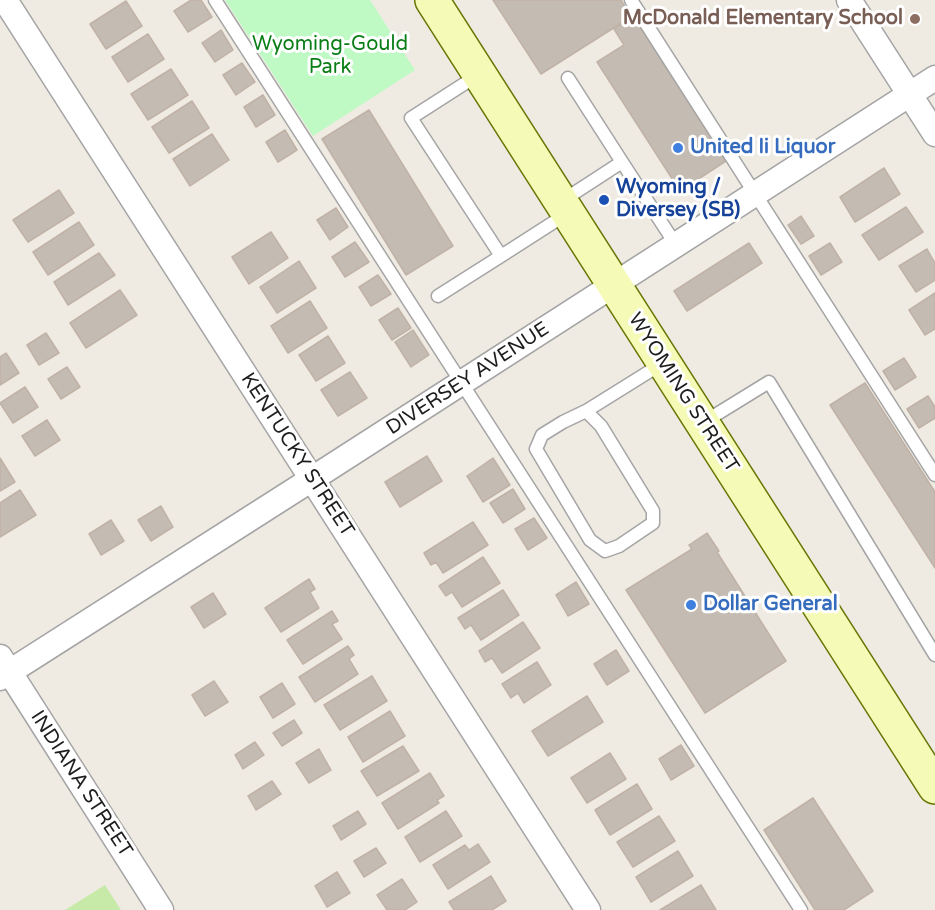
<!DOCTYPE html>
<style>
body{margin:0}
canvas{display:block;background:#efebe3}
</style>
<canvas width="935" height="910"></canvas>
<script>
const g = document.querySelector('canvas').getContext('2d');
g.lineJoin = 'round';
function paint(path, color) {
  g.fillStyle = color;
  g.fill(path, 'evenodd');
}
function strokePath(path, color, width, dash) {
  g.strokeStyle = color;
  g.lineWidth = width;
  g.lineCap = dash ? 'butt' : 'round';
  g.setLineDash(dash || []);
  g.stroke(path);
}
function drawText(font, color, halo, rows, align = 'center') {
  g.font = font + ' "Varela Round",sans-serif';
  g.lineWidth = 6;
  g.setLineDash([]);
  g.textBaseline = 'middle';
  g.strokeStyle = halo;
  g.fillStyle = color;
  for (const [text, x, y, turn = 0] of rows) {
    g.save();
    g.translate(x, y);
    g.rotate((+turn || 0) * Math.PI / 180);
    g.textAlign = isNaN(turn) ? turn : align;
    if (halo) g.strokeText(text, 0, 0);
    g.fillText(text, 0, 0);
    g.restore();
  }
}
const grass = new Path2D(`
 M105,885L121,910H65Z`);
const park = new Path2D(`
 M225,0H370L415,70L313,136Z`);
const building = new Path2D(`
 M191,0H201L212,17L188,32L174,11Z
 M493,0H621L631,17L541,74Z
 M126,1L142,26L106,49L90,24Z
 M633,16L726,161L680,191L597,62L624,45L614,29Z
 M221,30L233,50L215,62L202,43Z
 M148,34L164,59L128,82L112,57Z
 M242,63L255,82L236,95L223,75Z
 M171,69L188,95L148,120L131,94Z
 M263,95L275,115L256,127L244,107Z
 M192,101L209,128L169,153L152,127Z
 M369,110L453,246L406,275L322,139Z
 M285,130L297,150L278,162L266,142Z
 M212,134L229,160L190,186L173,159Z
 M884,168L900,194L855,222L840,197Z
 M59,190L74,213L28,242L13,220Z
 M906,207L923,232L879,260L862,235Z
 M336,208L348,227L330,240L317,220Z
 M801,216L814,236L801,244L788,225Z
 M79,222L94,245L48,275L33,252Z
 M271,232L288,258L249,284L232,257Z
 M355,242L369,262L345,277L332,257Z
 M749,243L762,263L687,311L674,291Z
 M830,243L842,262L821,275L809,256Z
 M927,249L935,263V280L916,292L899,266Z
 M99,253L115,275L68,305L54,282Z
 M299,261L316,288L277,313L260,287Z
 M378,275L391,294L371,306L359,287Z
 M120,290L137,315L86,348L70,323Z
 M935,293V329L925,335L909,310Z
 M310,301L327,328L288,353L271,326Z
 M398,308L411,328L392,340L379,320Z
 M413,330L429,355L411,367L395,342Z
 M46,333L59,353L39,365L27,345Z
 M328,336L345,363L316,381L299,355Z
 M6,353L19,373L0,385V357Z
 M904,358L916,377L895,390L883,371Z
 M67,367L80,387L61,399L48,379Z
 M350,372L367,398L338,416L321,390Z
 M865,383L935,492V568L830,405Z
 M25,387L38,407L13,423L0,403Z
 M928,396L935,407V418L919,428L907,409Z
 M47,420L60,440L35,456L22,436Z
 M427,456L442,481L400,507L385,482Z
 M0,458L15,482L0,491Z
 M493,458L510,485L483,502L467,476Z
 M513,489L525,509L503,523L490,503Z
 M20,490L36,515L0,537V503Z
 M161,506L173,527L151,541L138,520Z
 M534,518L547,538L528,550L515,529Z
 M111,520L124,541L101,555L89,534Z
 M473,522L488,545L443,573L436,562L431,565L424,553Z
 M707,533L719,551L717,552L786,661L705,713L626,590L692,549L689,545Z
 M483,557L500,583L462,607L452,592L446,596L439,586Z
 M309,579L315,589L310,592L319,608L281,632L265,608Z
 M576,582L589,604L568,616L556,595Z
 M503,590L519,615L481,640L471,625L465,629L458,618Z
 M213,593L226,614L204,628L191,607Z
 M332,611L338,621L332,624L342,639L303,664L287,640Z
 M523,622L540,648L502,673L492,658L485,662L479,651Z
 M348,646L354,655L349,659L358,674L315,702L299,677Z
 M616,650L629,671L607,685L594,664Z
 M537,662L551,685L524,703L518,693L511,698L502,684Z
 M372,676L387,701L340,730L324,705Z
 M214,681L228,702L205,716L192,695Z
 M282,683L295,704L273,718L260,697Z
 M587,696L603,722L548,756L532,731Z
 M390,711L405,736L363,762L348,737Z
 M294,720L302,733L282,746L273,733Z
 M255,742L264,755L243,769L235,755Z
 M681,745L694,766L671,780L659,759Z
 M403,746L419,771L377,796L361,771Z
 M319,749L331,770L309,783L296,763Z
 M610,753L626,779L587,803L571,778Z
 M430,773L444,796L437,800L439,803L398,829L382,803Z
 M272,781L281,794L256,810L248,796Z
 M637,784L652,809L610,835L595,810Z
 M813,798L873,891L844,910H815L764,830Z
 M358,811L366,824L341,840L333,826Z
 M446,811L462,836L420,862L405,837Z
 M659,816L675,841L633,867L617,842Z
 M478,844L490,862L448,889L433,865L465,845L469,850Z
 M376,848L386,863L364,877L354,861Z
 M678,851L693,876L651,902L636,877Z
 M337,872L350,893L327,907L315,886Z
 M491,876L506,901L492,910H454L449,902Z
 M402,879L417,902L405,910H387L377,895Z
 M701,885L716,910H660Z`);
const lane = new Path2D(`
 M215,0L801,910
 M631,0L935,475
 M478,75L411,118L501,256L568,213
 M622,162L676,245
 M562,201L622,162L568,78
 M438,296L501,256
 M586,411L601,426L653,511V523L619,546L605,551L590,540L536,449L542,435L563,422L586,411L663,363
 M704,422L769,382L935,655`);
const street = new Path2D(`
 M5,0L588,910
 M849,0L935,134
 M0,657L161,910
 M0,678L312,479L935,78`);
const secondary = new Path2D(`
 M432,0L935,787`);
const markers = [
 [915,19,6,"#8d6e63"],
 [678,148,6,"#3f7fe0"],
 [604,200,6,"#1a4fb4"],
 [691,605,6,"#3f7fe0"]
];
const educationNames = [
 ["McDonald Elementary School",903,19]
];
const parkNames = [
 ["Wyoming-Gould",330,45],
 ["Park",330,68]
];
const shopNames = [
 ["United Ii Liquor",690,148],
 ["Dollar General",703,605]
];
const transitNames = [
 ["Wyoming /",616,188],
 ["Diversey (SB)",616,211]
];
const streetNames = [
 ["DIVERSEY AVENUE",468,379,-33],
 ["WYOMING STREET",683,393,57],
 ["KENTUCKY STREET",297,455,57],
 ["INDIANA STREET",81,784,57]
];
paint(grass, '#c7eaa8');
paint(park, '#bffac5');
paint(building, '#c4bbb3');
strokePath(building, '#c1b2a6', 1.5);
strokePath(lane, '#a5a5a5', 15);
strokePath(street, '#a5a5a5', 27);
strokePath(secondary, '#677603', 36);
strokePath(lane, '#fff', 12);
strokePath(street, '#fff', 24);
strokePath(secondary, '#f5fab6', 33);
for (const [x, y, r, color] of markers) {
  const dot = new Path2D();
  dot.arc(x, y, r, 0, 2 * Math.PI);
  g.fillStyle = color;
  g.fill(dot);
  strokePath(dot, '#fff', 2);
}
drawText('bold 20px', '#785e54', '#fff', educationNames, 'right');
drawText('20px', '#0a7e16', '#fff', parkNames);
drawText('bold 20px', '#366cbe', '#fff', shopNames, 'left');
drawText('bold 20px', '#164399', '#fff', transitNames, 'left');
drawText('20px', '#1e1e1e', '#fff', streetNames);
</script>
